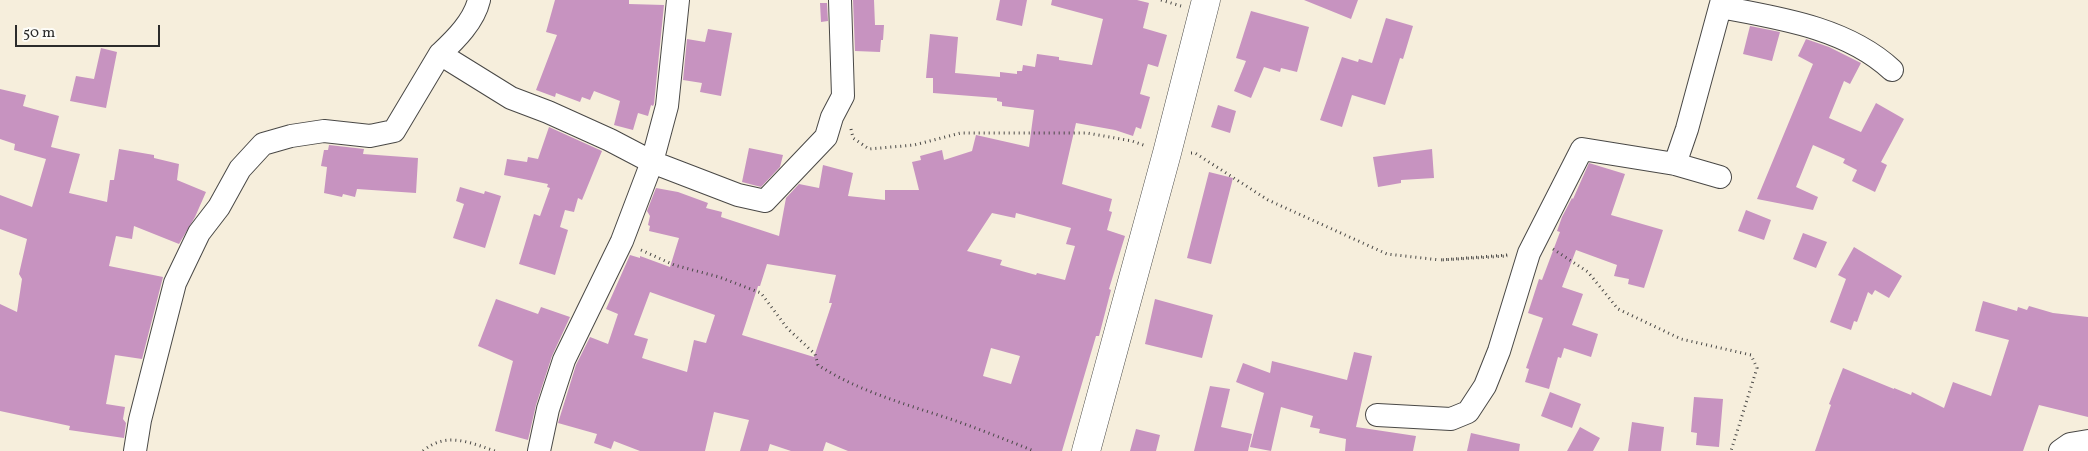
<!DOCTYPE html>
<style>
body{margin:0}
#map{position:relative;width:2088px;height:451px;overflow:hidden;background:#f6eedc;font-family:Vollkorn,serif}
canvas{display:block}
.scale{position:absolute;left:15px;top:25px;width:145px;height:22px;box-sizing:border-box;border:2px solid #2b2b2b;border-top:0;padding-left:6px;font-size:15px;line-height:18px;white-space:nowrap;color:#2b2b2b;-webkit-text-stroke:4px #fdfcf7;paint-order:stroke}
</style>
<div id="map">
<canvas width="2088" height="451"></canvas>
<div class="scale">50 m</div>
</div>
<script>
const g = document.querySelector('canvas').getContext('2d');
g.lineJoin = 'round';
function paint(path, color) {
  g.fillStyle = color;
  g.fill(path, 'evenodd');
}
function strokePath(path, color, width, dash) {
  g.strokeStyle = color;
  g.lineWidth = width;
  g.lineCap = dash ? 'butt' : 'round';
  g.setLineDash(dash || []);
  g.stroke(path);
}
const building = new Path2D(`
 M555,0H629V4L664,5L654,104L653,106L651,105L648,116L638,113L633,130L614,125L620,101L594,91L590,100L582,97L580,102L556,93L555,97L536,90L557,35L546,32Z
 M853,0H874L875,25H884L883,40H881L880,52L855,51Z
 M1000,0H1027L1022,26L996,20Z
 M1052,0H1137L1149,3L1143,28L1167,35L1158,67L1148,64L1140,94L1150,97L1141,129L1136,127L1133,136L1115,130L1076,123L1062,184L1112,199L1109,211L1112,212L1107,230L1125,236L1109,289L1111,290L1099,336H1096L1062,451H848L826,442L823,451H791L770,444L768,451H740L749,420L714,412L705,451H640L614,441L611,449L594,443L597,434L558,423L576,365L590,337L608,344L618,314L606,309L630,255L640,258V256L670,267L679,238L649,231L650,226L648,225L650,216L647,211L656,188L678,192L708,203L706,208L722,212L721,217L779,236L786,198L799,184L819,188L823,165L853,173L848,196L885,200V190H919L912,162L921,160L920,156L942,150L944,160L972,151L976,135L1029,147L1034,110L1002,106V102L997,101V98L933,93V78H926L930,34L958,37L955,73L1000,77V72L1017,74V71H1022L1023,65L1035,67L1037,54L1059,57V60L1092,65L1103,19L1051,5ZM992,213L1015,218L1016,213L1071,228L1066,244L1075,246L1065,280L1037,273L1036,275L1000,265L1002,260L967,251ZM767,264L836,275L829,303H832L814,357L742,335L758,286H760ZM650,292L715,315L706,343L694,340L687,372L642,358L648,339L634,335ZM991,348L1020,356L1011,384L983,376Z
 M1304,0H1358L1351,19Z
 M820,3H827L828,21L821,22Z
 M1251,11L1309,27L1297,72L1281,68L1280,72L1264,67L1251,98L1234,91L1246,61L1236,58Z
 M1386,18L1413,26L1403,59L1400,58L1385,105L1352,95L1342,127L1320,120L1342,57L1358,62L1359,59L1372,63Z
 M1750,26L1780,32L1772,61L1743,54Z
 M708,29L732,33L721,96L700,92L702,83L683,80L687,39L705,42Z
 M1806,39L1829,47L1861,63L1850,84L1844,81L1829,118L1861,132L1876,103L1904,119L1881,162L1887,165L1875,192L1852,181L1857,170L1843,163L1845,159L1813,145L1796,187L1818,197L1813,210L1757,199L1813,64L1798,56Z
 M101,48L117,52L106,108L70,101L76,76L94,79Z
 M0,89L26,95L23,106L59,116L51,147L80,154L69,193L107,202L110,180H114L119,149L154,155V158L179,164L177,180L206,192L195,217L179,244L134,226L132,239L116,236L109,266L163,277L142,359L115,355L106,404L125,407L123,419L126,423L124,438L69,430L70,426L0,411V304L17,312L22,279L19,274L27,239L0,229V195L32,207L46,159L14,150L15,144L0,139Z
 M1218,105L1236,111L1230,133L1211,127Z
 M549,127L602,151L582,200L578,198L574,212L565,210L560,227L568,230L555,275L519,264L534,214L540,216L550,188L547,187L548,184L504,175L507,159L527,162L528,157L538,159Z
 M329,145L364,149L363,154L418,158L416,193L357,189L355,197L343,194L342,197L324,193L327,167L321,166L324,150H328Z
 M749,148L783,155L780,167L761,187L742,182Z
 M1432,149L1434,178L1401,180V183L1378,187L1373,157Z
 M1589,163L1625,174L1611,215L1663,230L1644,288L1628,284L1629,279L1614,276L1617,265L1576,250L1562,287L1583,294L1572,325L1598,334L1591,357L1564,348L1561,358L1558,357L1549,389L1525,382L1529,369L1526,368L1543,318L1528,313L1539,279L1542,280L1560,232L1557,231L1562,217L1572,198L1573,199Z
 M1209,172L1233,178L1211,264L1187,258Z
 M460,187L484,194L485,191L501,196L485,248L453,238L464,204L456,201Z
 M1746,210L1771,220L1764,240L1738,231Z
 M1803,233L1827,242L1816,268L1793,259Z
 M1854,247L1902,276L1889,298L1875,290L1872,295L1868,292L1857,322L1854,321L1851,330L1830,322L1846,279L1838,275Z
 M496,299L538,314L541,307L570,317L552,356L536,405L528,440L495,431L513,361L478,346Z
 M1155,299L1213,315L1202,358L1145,344Z
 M1983,301L2017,311L2018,307L2027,310L2029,306L2053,313L2088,317V417L2039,405L2023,451H1815L1831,405L1829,404L1843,368L1894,389V388L1911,395L1912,392L1944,408L1953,382L1991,396L2009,340L1975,331Z
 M1354,352L1372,356L1356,427L1416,436L1413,451H1345L1346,439L1319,433L1320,429L1310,427L1313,416L1281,407L1271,451L1250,447L1264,393L1236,382L1243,363L1270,373L1272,361L1347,380Z
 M1210,386L1230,389L1221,427L1252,434L1248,451H1194Z
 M1550,392L1581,404L1572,428L1541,416Z
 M1694,397L1723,399L1719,447L1696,445L1697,433L1691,432Z
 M1632,422L1664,427L1661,451H1628Z
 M1580,427L1600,438L1593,451H1567Z
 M1136,429L1160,435L1156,451H1130Z
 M1471,433L1520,444L1519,451H1467Z`);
const path = new Path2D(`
 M1161,0L1181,6
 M851,129L853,138L869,149L914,145L961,133H1087L1132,141L1146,146
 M1191,153H1195L1268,200L1387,254L1440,260
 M1553,249L1588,272L1618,309L1681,339L1751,355L1757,368L1731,451
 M641,250L674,265L719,277L761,293L787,328L815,354L818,365C861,393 910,405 959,422C984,431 1009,441 1034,451
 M1507,255L1440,260L1508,256
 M423,451C446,431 471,443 495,451`);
const minor = new Path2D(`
 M1720,7C1779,18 1847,28 1892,70
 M440,54C456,39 474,21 479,0
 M1675,164L1687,129L1722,0
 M1377,415L1451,419L1468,412L1485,386L1499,351L1529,253L1582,149L1675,164L1720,177
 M135,451L140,420L175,283L199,233L219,207L240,169L263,144L291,136L324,131L370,136L394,131L440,54L511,98L548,112L610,140L652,162L738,195L765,201L826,137L832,117L843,96L840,0
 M539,451L548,409L564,360L622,241L652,162L667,106L678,0
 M2060,451L2070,444L2088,441`);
const secondary = new Path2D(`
 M1086,451L1167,153L1206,0`);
paint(building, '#c793c0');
strokePath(minor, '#494846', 24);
strokePath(secondary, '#494846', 29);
strokePath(path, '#494846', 3, [1, 4]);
strokePath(minor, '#fff', 22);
strokePath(secondary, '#fff', 28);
</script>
